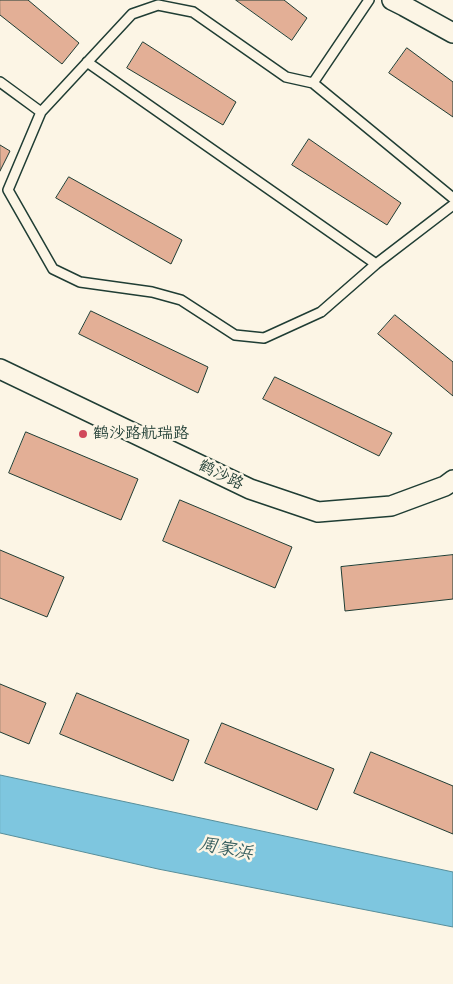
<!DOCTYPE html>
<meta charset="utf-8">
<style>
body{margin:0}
canvas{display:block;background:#fcf5e5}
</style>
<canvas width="453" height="984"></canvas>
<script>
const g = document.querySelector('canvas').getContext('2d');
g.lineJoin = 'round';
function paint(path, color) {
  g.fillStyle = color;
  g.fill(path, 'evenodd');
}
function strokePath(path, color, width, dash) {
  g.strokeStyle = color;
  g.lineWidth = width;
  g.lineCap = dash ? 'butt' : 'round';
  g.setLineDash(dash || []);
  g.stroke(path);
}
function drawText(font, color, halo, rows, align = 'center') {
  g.font = font + ' "Playpen Sans","LXGW WenKai TC",sans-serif';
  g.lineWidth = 5;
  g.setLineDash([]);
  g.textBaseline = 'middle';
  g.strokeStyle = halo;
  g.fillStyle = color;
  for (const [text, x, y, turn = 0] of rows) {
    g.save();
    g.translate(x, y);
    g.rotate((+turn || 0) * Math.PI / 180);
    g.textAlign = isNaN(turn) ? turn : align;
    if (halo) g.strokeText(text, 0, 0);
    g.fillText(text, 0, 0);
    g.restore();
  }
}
const water = new Path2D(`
 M0,775L453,872V927L158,869L0,833Z`);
const building = new Path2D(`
 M0,0H28L79,43L62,64L0,15Z
 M236,0H284L307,18L292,40Z
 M143,42L236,102L223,125L127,68Z
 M407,48L453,82V117L389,73Z
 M309,139L401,203L387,225L292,165Z
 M0,145L10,151L0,171Z
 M69,177L182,240L171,264L56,198Z
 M91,311L208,367L198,393L79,334Z
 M395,315L453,362V396L378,334Z
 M275,377L392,433L379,456L263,399Z
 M26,432L138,479L121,520L9,473Z
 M180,500L292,547L275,588L163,541Z
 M0,550L64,577L47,617L0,598Z
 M453,555V599L345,611L341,567Z
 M0,684L46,703L29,744L0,732Z
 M77,693L189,740L173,781L60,734Z
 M222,723L334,769L317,810L205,763Z
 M371,752L453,786V834L354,793Z`);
const lane = new Path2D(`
 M87,62L376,264
 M0,82L41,112
 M313,83L369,0
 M453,198L313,83L286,77L193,12L158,5L132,14L41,112L8,190L53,269L80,282L152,292L181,300L235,335L264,338L321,312L376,264L453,205`);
const street = new Path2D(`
 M392,0L404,6L453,33
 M0,369L250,489L318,512L391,506L445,486L453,480`);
const markers = [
 [83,434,5,"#d1495b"]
];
const poiNames = [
 ["鹤沙路航瑞路",93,434]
];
const streetNames = [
 ["鹤沙路",221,475,26]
];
const waterNames = [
 ["周家浜",226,849,11]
];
paint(water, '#7ec6df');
strokePath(water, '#588f9b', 1);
paint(building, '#e3af96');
strokePath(building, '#1f3d34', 1);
strokePath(lane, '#1f3d34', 12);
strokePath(street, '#1f3d34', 22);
strokePath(lane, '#fcf5e5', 9);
strokePath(street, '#fcf5e5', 19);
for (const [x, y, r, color] of markers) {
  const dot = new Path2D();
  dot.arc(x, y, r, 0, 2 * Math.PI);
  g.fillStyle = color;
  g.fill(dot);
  strokePath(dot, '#fcf5e5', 2);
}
drawText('16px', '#1f3d34', '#fcf5e5', poiNames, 'left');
drawText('16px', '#1f3d34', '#fcf5e5', streetNames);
drawText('italic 18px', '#375f5f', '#fcf5e5', waterNames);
</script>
